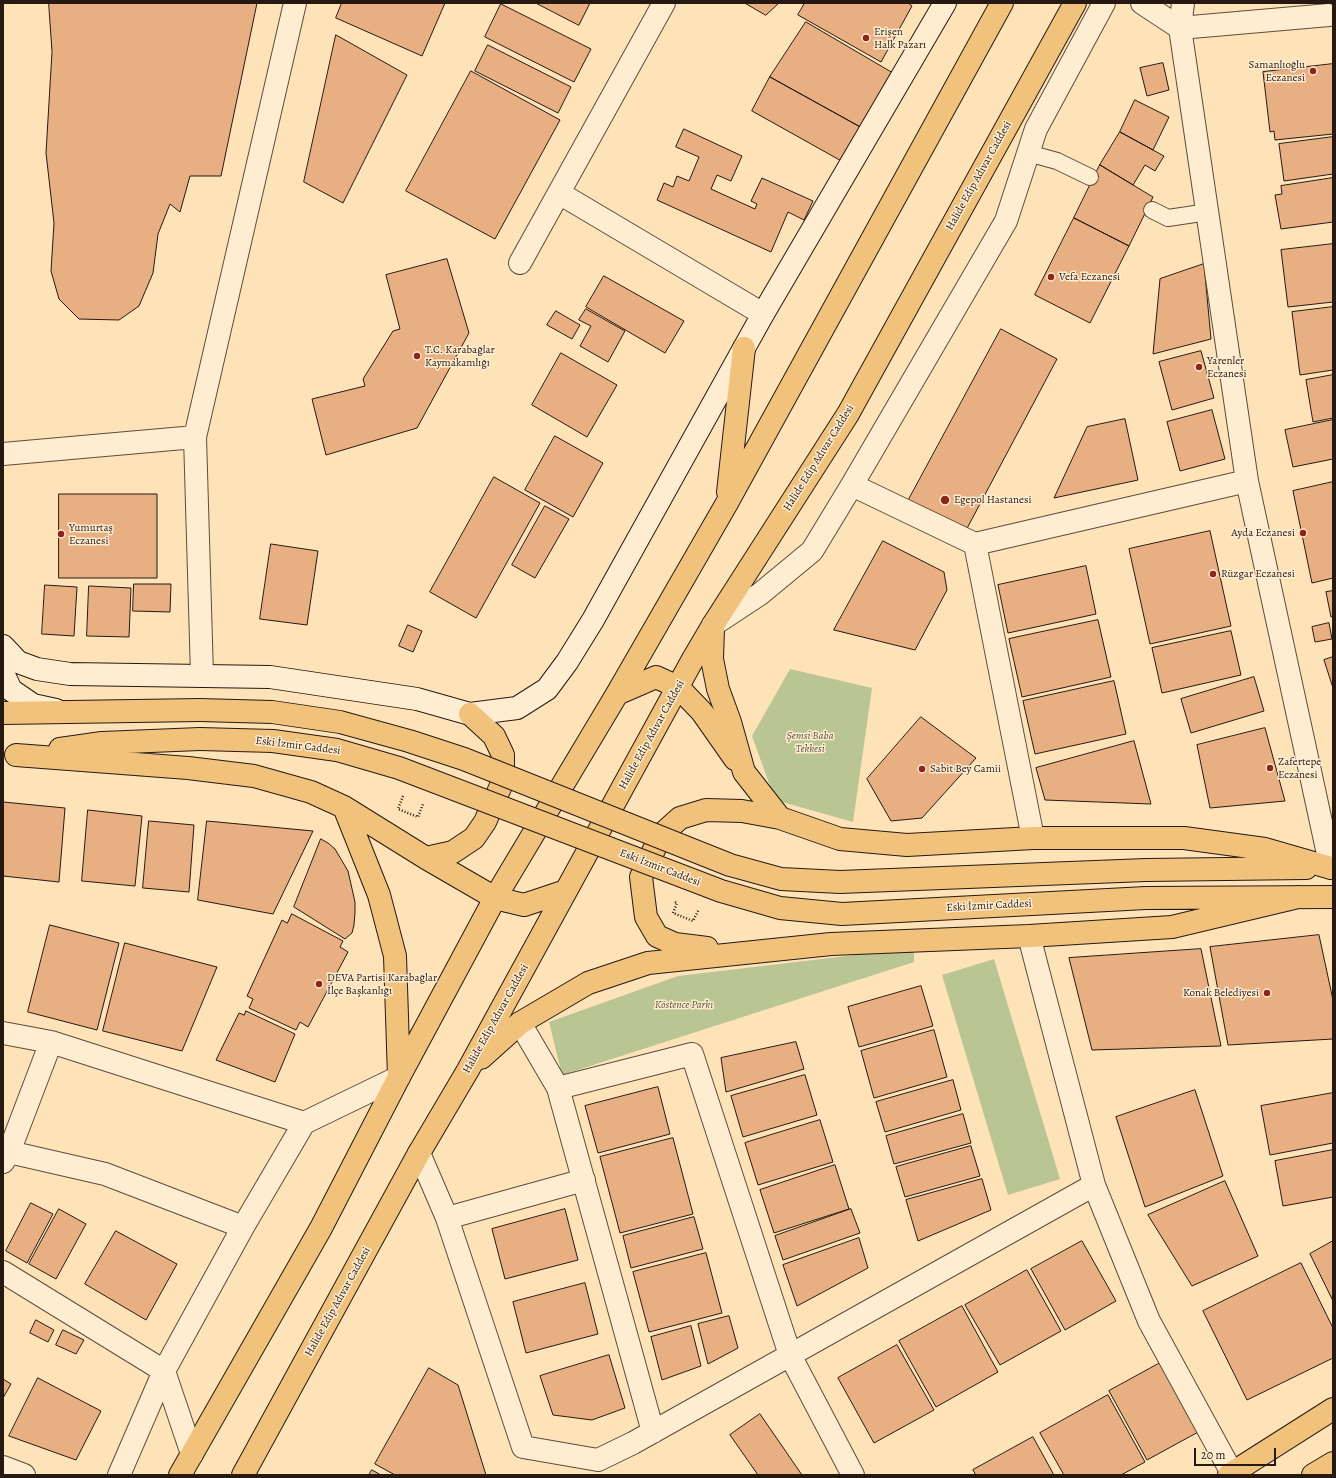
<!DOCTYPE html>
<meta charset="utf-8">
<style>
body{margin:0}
#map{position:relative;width:1336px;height:1478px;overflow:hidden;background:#ffe3b8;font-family:Alegreya,serif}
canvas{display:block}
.frame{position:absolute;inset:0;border:4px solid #261912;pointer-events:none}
.scale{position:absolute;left:1194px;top:1448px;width:82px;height:18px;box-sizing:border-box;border:2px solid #261912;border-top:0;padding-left:5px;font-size:12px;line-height:14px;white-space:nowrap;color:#261912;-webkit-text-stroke:3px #ffedd1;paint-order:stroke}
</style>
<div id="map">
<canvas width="1336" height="1478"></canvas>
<div class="frame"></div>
<div class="scale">20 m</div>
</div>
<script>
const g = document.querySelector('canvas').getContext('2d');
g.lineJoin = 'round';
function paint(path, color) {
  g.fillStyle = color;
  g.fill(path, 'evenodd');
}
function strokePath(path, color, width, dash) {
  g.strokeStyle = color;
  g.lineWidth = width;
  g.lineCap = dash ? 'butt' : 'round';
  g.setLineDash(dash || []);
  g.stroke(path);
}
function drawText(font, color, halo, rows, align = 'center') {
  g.font = font + ' Alegreya,serif';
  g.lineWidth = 3;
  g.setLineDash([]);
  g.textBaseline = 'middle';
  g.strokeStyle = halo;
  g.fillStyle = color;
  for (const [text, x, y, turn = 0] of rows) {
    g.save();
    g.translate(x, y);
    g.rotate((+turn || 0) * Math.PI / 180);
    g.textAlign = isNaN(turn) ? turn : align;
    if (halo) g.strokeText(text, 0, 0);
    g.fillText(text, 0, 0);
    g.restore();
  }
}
const green = new Path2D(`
 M790,669L872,688L853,822L775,800L752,736Z
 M914,948V962L562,1075L549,1022L678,976Z
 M994,959L1060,1179L1008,1195L942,975Z`);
const building = new Path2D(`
 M49,3H257L221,176H190L180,212L170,204L158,234L153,273L139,306L119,320L79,319L59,299L51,271L54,223L46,153L52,52Z
 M342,3H445L422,56L336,18Z
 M536,3H590L579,25Z
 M745,3H779L766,15Z
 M805,3H908L912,6L881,62L798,15Z
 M501,4L591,49L574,82L485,37Z
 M806,22L893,73L864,129L770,77Z
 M336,35L407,75L343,203L304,182Z
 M488,45L571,87L558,113L475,71Z
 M1163,63L1169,90L1147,96L1140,68Z
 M1333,64V134L1275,140L1274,131L1270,132L1263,72Z
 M471,71L560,120L495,239L406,191Z
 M770,77L864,129L845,163L752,111Z
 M1135,100L1169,117L1153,150L1120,132Z
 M684,129L742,156L731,181L717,175L711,189L755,209L757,204L751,201L762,178L813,201L804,220L788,212L771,252L657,200L664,183L673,187L677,176L689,181L699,157L676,147Z
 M1120,132L1164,156L1155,171L1145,165L1133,185L1100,165Z
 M1333,137V174L1284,181L1279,144Z
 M1100,165L1153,197L1129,246L1074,218Z
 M1333,178V222L1281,229L1275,195L1282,194L1281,186Z
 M1074,218L1129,246L1090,323L1035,295Z
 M1333,244V302L1288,307L1281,250Z
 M447,259L469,333L417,428L326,455L312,399L365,386L363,379L393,331L400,329L386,275Z
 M1204,264L1211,339L1153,354L1160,279Z
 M604,276L684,321L665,353L586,307Z
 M1333,307V370L1300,375L1292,312Z
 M586,309L625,331L608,362L580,346L591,326L579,320Z
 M556,311L580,325L572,339L547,325Z
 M1001,329L1057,359L964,534L907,503Z
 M1201,351L1214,398L1172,410L1159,362Z
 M561,353L617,385L587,437L532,405Z
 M1333,375V418L1313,422L1306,380Z
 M1212,410L1225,459L1180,471L1167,422Z
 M1125,419L1138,480L1054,498L1087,427Z
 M1333,420V459L1293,467L1285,430Z
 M555,436L603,463L573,517L525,490Z
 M494,477L540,503L476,618L430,592Z
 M1333,482V578L1312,583L1293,491Z
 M59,494H157V578H59Z
 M545,506L569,519L535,578L512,565Z
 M1210,531L1231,626L1150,644L1129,549Z
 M883,541L944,572L947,590L915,650L834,630Z
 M271,544L318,551L307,625L260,619Z
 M1086,566L1096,614L1008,633L998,585Z
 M134,584H171L170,612L133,611Z
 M45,585L77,587L74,636L42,634Z
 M89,586L131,588L129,637L87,636Z
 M1333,591V616L1331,617L1326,592Z
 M1098,620L1111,677L1022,697L1009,639Z
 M1329,623L1332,639L1315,642L1312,627Z
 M408,625L422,631L413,652L399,646Z
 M1231,631L1241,675L1162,693L1152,648Z
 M1333,657V688L1324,660Z
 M1254,677L1264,711L1191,733L1181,699Z
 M1114,681L1126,734L1035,754L1023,701Z
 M921,717L976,758L922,818L891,821L867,779Z
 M1265,728L1285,801L1210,808L1197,745Z
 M1134,741L1151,804L1045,800L1036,768Z
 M3,802L65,808L59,882L3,876Z
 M88,810L142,816L135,886L82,881Z
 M149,821L194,825L189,892L143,888Z
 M207,821L313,831L273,914L198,900Z
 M321,839L328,843L335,849L348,871L355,902V912L354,925L352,933L345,939L294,907Z
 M292,914L343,941L340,947L348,952L308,1027L300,1022L296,1030L249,1008L253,999L247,996L282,920L287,923Z
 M50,925L119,943L97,1030L28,1012Z
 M1319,935L1333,1000V1039L1228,1045L1210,947Z
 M125,943L217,967L182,1051L103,1031Z
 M1201,949L1221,1046L1092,1050L1069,958Z
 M921,986L933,1026L859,1047L848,1007Z
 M246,1011L295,1034L275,1082L216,1060L239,1013L244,1015Z
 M934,1030L947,1077L874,1098L861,1051Z
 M796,1042L804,1069L726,1092L721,1058Z
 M805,1075L817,1115L743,1137L731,1096Z
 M953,1080L961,1110L885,1132L876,1102Z
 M658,1087L670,1134L598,1153L585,1106Z
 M1195,1090L1223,1176L1145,1207L1116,1117Z
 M1333,1093V1143L1270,1155L1261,1106Z
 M963,1114L971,1143L894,1164L886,1136Z
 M820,1120L833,1162L758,1185L745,1143Z
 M673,1138L693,1214L620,1233L600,1157Z
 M971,1146L980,1176L905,1197L896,1167Z
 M1333,1150V1197L1283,1206L1275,1161Z
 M835,1165L849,1209L774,1233L760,1190Z
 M982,1179L991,1210L918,1241L906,1200Z
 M1225,1181L1258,1256L1192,1286L1148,1215Z
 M31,1203L53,1214L27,1263L6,1251Z
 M59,1209L86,1224L56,1279L29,1264Z
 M565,1209L578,1260L505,1279L492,1229Z
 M851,1209L860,1233L783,1260L775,1236Z
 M694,1217L703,1249L631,1268L623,1236Z
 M116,1231L177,1264L146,1320L85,1284Z
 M859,1238L868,1268L797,1306L783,1265Z
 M1082,1241L1116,1301L1065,1330L1031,1269Z
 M1333,1241V1301L1310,1254Z
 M706,1253L722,1313L649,1332L633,1272Z
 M1301,1263L1333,1328V1358L1247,1400L1203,1311Z
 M1027,1270L1061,1331L1000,1365L965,1305Z
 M585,1283L598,1334L526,1353L513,1302Z
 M962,1306L998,1372L936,1407L899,1341Z
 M729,1316L738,1348L708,1364L698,1324Z
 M36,1320L54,1330L48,1342L30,1333Z
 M691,1326L701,1366L662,1380L651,1337Z
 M63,1330L84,1340L76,1354L56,1345Z
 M897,1345L934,1410L874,1443L838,1378Z
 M609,1355L625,1408L592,1420L553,1415L540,1376Z
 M1162,1362L1200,1431L1147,1460L1109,1391Z
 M429,1368L458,1385L486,1475H395L375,1464Z
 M38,1378L101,1411L76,1460L9,1436Z
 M3,1379L11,1384L3,1398Z
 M1108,1395L1145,1462L1121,1475H1064L1040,1433Z
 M760,1414L802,1475H758L730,1435Z
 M1033,1437L1054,1475H976L973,1470Z
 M372,1470L381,1475H369Z`);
const path = new Path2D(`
 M403,796L398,809L418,817L423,804
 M675,902L677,903L673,913L693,921L699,909`);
const lane = new Path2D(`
 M1028,153L1057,161L1090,177
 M1152,210L1168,218L1208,212`);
const street = new Path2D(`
 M1142,3L1180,28L1247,481L1331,868
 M1183,3L1180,28L1329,15
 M559,193L763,314
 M520,263L664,3
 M3,454L195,437
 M852,485L975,544L1033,838
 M975,544L1247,481
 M713,625L760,594L812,551L852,485L1006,221L1036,129L1104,3
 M202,675L195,437L295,3
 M1029,936L1094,1185L1149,1321L1232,1473
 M520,1023L558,1088L653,1432
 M3,1033L51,1042L304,1123
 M558,1088L692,1054L790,1355L853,1475
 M9,1152L105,1174L243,1227
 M419,1153L447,1218L523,1447L598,1460L633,1443L1094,1185
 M3,1162L9,1152L51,1042
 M447,1218L584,1180
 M3,1272L164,1371L192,1454
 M3,1467L24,1475
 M119,1475L164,1371L243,1227L304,1123L399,1077`);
const secondary = new Path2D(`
 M3,646L18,662L37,669L70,674L270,677L417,699L470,714L517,708L547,689L567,662L593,620L763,314L945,3
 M3,673L11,690L33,705L56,710`);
const primary = new Path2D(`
 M728,492L744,348
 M713,629L712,659L718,689L730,722L744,772L780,818L840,839L907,845L1033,838H1184L1265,849L1331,868
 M617,694L656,677L678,687L702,712L735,759
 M3,713L200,710
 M60,749L102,743L200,739
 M16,755L188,768L254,776L311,792L344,807L426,858L453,852L474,838L485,822L503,781V755L494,736L470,714
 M344,807L379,895L395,956L399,1077
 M426,858L495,898L524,905L566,891
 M1146,870L1306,868
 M1146,898L1333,897
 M707,948L675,944L657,936L646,917L641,877L661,835L680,818L706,810L742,811L780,818
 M481,1058L520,1023L588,983L648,963L831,944L1029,936L1172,927L1298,897
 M180,1475L321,1228L399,1077L495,898L617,694L727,503L1002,3
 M243,1475L419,1153L468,1070L693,659L713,625L848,414L1075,3
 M1229,1475L1333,1409
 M1313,1475L1333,1463`);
const primaryBridge = new Path2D(`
 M200,710L272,712L340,722L409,741L464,759L730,865L781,879L840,882L1146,870
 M200,739L273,741L337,750L399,768L721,891L780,908L842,914L1146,898`);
const markers = [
 [866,38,4,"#8f2418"],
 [1313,71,4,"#8f2418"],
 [1051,277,4,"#8f2418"],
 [417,356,4,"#8f2418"],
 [1199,367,4,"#8f2418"],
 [945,500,5,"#8f2418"],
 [1303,533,4,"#8f2418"],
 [61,534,4,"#8f2418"],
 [1213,574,4,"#8f2418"],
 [1270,768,4,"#8f2418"],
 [922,769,4,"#8f2418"],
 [319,984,4,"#8f2418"],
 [1267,993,4,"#8f2418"]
];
const poiNames = [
 ["Erişen",874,32],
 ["Halk Pazarı",874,45],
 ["Samanlıoğlu",1305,65,"right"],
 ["Eczanesi",1305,78,"right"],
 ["Vefa Eczanesi",1059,277],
 ["T.C. Karabağlar",425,350],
 ["Kaymakamlığı",425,363],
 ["Yarenler",1207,361],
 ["Eczanesi",1207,374],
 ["Egepol Hastanesi",954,500],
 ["Yumurtaş",69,528],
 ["Eczanesi",69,541],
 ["Ayda Eczanesi",1295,533,"right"],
 ["Rüzgar Eczanesi",1221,574],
 ["Zafertepe",1278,762],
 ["Eczanesi",1278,775],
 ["Sabit Bey Camii",930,769],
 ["DEVA Partisi Karabağlar",327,978],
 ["İlçe Başkanlığı",327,991],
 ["Konak Belediyesi",1259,993,"right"]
];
const streetNames = [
 ["Halide Edip Adıvar Caddesi",979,176,-61],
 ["Halide Edip Adıvar Caddesi",819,458,-58],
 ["Halide Edip Adıvar Caddesi",652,735,-61],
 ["Eski İzmir Caddesi",298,746,7],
 ["Eski İzmir Caddesi",660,868,21],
 ["Eski İzmir Caddesi",989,906,-3],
 ["Halide Edip Adıvar Caddesi",496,1019,-61],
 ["Halide Edip Adıvar Caddesi",338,1302,-61]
];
const parkNames = [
 ["Şemsi Baba",810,736],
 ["Tekkesi",810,749],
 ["Köstence Parkı",684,1005]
];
paint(green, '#bac594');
paint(building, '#e8af83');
strokePath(building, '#261912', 1);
strokePath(lane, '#5c4c3c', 18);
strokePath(street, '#5c4c3c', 24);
strokePath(secondary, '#261912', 24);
strokePath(primary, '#261912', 24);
strokePath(path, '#261912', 2.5, [1, 2]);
strokePath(lane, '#ffedd1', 16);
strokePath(street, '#ffedd1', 22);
strokePath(secondary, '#ffedd1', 22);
strokePath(primary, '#f0c27c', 22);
strokePath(primaryBridge, '#261912', 24, []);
strokePath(primaryBridge, '#f0c27c', 22);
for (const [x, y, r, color] of markers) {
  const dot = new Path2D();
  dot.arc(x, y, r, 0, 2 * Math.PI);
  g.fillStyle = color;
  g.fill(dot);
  strokePath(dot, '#ffedd1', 1.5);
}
drawText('11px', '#261912', '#ffedd1', poiNames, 'left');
drawText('11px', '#261912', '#ffedd1', streetNames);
drawText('italic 11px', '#5a5540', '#ffedd1', parkNames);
</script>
